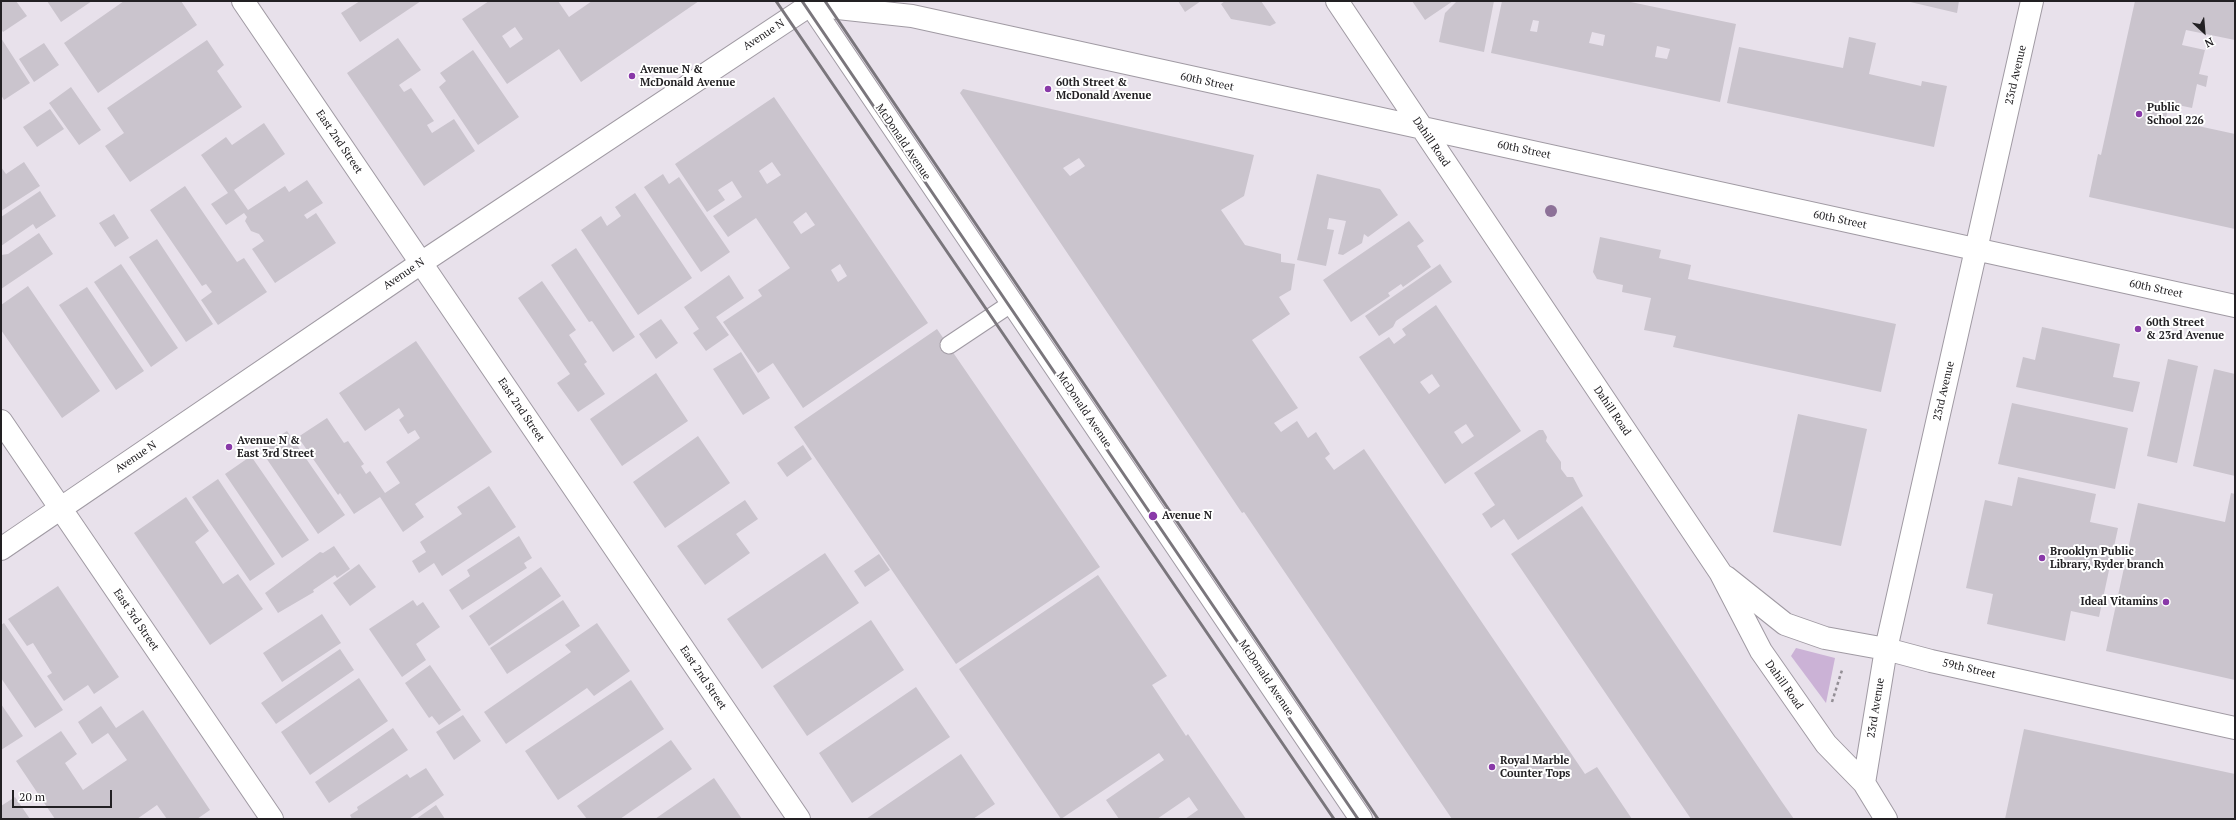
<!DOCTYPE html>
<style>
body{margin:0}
#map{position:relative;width:2236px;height:820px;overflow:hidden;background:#e8e1eb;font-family:"PT Serif",serif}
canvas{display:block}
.frame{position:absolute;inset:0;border:2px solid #222023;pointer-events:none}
.north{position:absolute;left:2184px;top:12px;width:40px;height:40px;-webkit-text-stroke:3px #fff;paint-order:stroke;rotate:154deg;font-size:11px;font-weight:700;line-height:16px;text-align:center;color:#222023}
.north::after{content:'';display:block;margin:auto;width:14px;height:18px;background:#222023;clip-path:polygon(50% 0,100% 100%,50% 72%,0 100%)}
.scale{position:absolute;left:12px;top:790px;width:100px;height:18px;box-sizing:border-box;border:2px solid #222023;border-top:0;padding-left:5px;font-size:12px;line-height:14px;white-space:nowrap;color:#222023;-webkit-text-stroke:3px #fff;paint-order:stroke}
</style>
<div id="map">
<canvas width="2236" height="820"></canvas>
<div class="frame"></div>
<div class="north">N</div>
<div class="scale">20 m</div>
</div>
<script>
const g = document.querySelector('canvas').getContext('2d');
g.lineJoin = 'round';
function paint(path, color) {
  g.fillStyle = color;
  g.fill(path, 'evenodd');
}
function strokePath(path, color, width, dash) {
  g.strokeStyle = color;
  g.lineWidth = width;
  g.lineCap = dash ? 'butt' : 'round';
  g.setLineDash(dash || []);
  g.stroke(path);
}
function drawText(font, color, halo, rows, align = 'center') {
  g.font = font + ' "PT Serif",serif';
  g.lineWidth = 4;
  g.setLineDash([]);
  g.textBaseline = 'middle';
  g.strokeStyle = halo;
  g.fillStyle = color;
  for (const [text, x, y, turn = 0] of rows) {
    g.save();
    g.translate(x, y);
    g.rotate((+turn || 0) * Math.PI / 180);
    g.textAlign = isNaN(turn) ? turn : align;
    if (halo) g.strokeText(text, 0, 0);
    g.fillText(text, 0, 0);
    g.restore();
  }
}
const green = new Path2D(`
 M1796,648L1835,658L1826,703L1791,656Z`);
const building = new Path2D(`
 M1,1H16L27,16L3,32L1,29Z
 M47,1H92L61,22Z
 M124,1H181L197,25L98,93L64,43Z
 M360,1H421L360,42L341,13Z
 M489,1H558L569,17L592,1H699L581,82L559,49L507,84L462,19ZM515,27L523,39L510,48L502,36Z
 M1178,1H1201L1185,12Z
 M1225,1H1261L1276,23L1270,26L1231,19L1221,4Z
 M1412,1H1453L1425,20Z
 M1457,1H1494L1484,52L1439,42L1445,13Z
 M1502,1H1626L1736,24L1720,102L1491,53ZM1533,20L1539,21L1537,32L1530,31ZM1592,32L1605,35L1603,46L1589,43ZM1657,46L1670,49L1667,59L1655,57Z
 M1906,1H1959L1957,13Z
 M2135,1H2235V40L2186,30L2182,45L2205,50L2199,74L2208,76L2206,87L2197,84L2192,108L2169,103L2166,119L2235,134V229L2089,197L2098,154L2101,155Z
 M1849,37L1876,43L1869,74L1921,86L1922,81L1947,86L1934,147L1727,103L1739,47L1843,68Z
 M1,38L30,83L4,100L1,95Z
 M398,38L421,70L399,85L404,92L411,88L434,121L427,125L432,133L454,119L475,151L424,186L347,73Z
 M207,40L224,65L217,71L242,107L130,182L105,146L124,133L107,108Z
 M44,43L59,65L34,82L19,59Z
 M473,50L519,117L478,145L439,87L446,81L440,73Z
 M71,87L101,130L79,145L49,103Z
 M963,89L1254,155L1244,196L1221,210L1245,245L1281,254V262L1295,264L1291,290L1279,297L1290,314L1252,340L1298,408L1274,423L1281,432L1297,421L1308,438L1316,432L1330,454L1325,458L1334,470L1364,449L1585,774L1597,767L1632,819H1452L1244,512L1242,513L1033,202L960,93ZM1079,158L1085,166L1070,176L1063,168Z
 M774,97L928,323L803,408L773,363L758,373L723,322L762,296L758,290L790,268L756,218L728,237L713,216L742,197L732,181L718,190L725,200L707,212L675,164ZM772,162L781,175L767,184L759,171ZM806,212L815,225L801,234L793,222ZM840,264L847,276L838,282L831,270Z
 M50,109L64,129L37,147L23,127Z
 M264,123L285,154L234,190L248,210L285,186L289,192L307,180L323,203L304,215L307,219L316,213L336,243L275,283L252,249L264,241L259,234L251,231L245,221L247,217L244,213L226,225L211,204L228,193L201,155L226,137L232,145Z
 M24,162L40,186L1,211V167L6,174Z
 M663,174L669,184L679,177L730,252L701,272L644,187Z
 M1317,174L1380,189L1398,215L1368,237L1364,234L1362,243L1343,255L1338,254L1346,221L1329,218L1327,229L1334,230L1326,266L1297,260Z
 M185,186L237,262L244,258L267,292L218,325L201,300L212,292L206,284L202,286L150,210Z
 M40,191L56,216L36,229L33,224L1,246V217Z
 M635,193L692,278L638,315L581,230L601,216L607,226L621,216L615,207Z
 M114,214L129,238L115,247L99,223Z
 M1409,221L1424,241L1417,246L1431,267L1403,287L1401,284L1388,293L1390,296L1351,322L1323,280Z
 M39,233L53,254L1,289V255L8,254Z
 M1600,237L1661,250L1659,258L1691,265L1688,279L1896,324L1881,392L1673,347L1676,336L1644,330L1651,298L1622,292L1623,285L1597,279L1593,272Z
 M157,239L213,324L186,342L129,257Z
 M576,248L635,337L613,352L592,321L589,322L551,265Z
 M121,264L178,348L151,367L94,282Z
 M1440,264L1452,282L1396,321L1393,327L1379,336L1365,316Z
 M729,275L744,298L716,317L729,335L706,351L693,333L699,329L684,307Z
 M542,281L576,330L569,335L587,362L584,364L605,394L578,412L557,383L570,374L518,298Z
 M28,286L100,391L62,418L1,330V305Z
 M87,287L144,371L116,390L59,305Z
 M1436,305L1521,431L1445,484L1359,357L1389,337L1394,344L1406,335L1402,329ZM1432,374L1440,386L1429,394L1420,382ZM1466,424L1474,436L1462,444L1454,432Z
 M661,319L678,343L656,359L639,334Z
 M2042,327L2120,344L2113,377L2140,382L2133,412L2016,387L2023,357L2035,360Z
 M937,329L1100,567L956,664L794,427Z
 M416,341L492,452L415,504L424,517L403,532L380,497L354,514L340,493L338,495L298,437L327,418L344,443L348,441L364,464L361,466L366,474L370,471L385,493L400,483L386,462L420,438L415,430L408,434L399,420L404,416L399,408L365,431L339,393Z
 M741,352L770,398L743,415L713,369Z
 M2168,359L2198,366L2177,463L2147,456Z
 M2214,369L2235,374V476L2193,466Z
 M656,373L688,421L622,466L590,419Z
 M2012,403L2128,428L2115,489L1998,464Z
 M1798,414L1867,429L1841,546L1773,532Z
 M1539,430H1543L1547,437L1546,441L1561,462V469L1567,477H1573L1583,496L1518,540L1504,519L1491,528L1482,514L1495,505L1474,473Z
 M287,431L345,515L318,534L260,449Z
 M698,436L730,483L665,528L633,482Z
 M803,445L812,459L787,477L777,463Z
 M251,456L309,540L282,558L225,474Z
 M2018,477L2096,494L2090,522L2118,528L2099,617L2071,611L2065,641L1987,624L1993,594L1966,588L1985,500L2012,506Z
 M218,479L275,564L250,581L192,497Z
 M489,486L516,527L442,576L434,563L419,573L412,561L426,552L420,542L462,514L457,507Z
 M2231,493L2235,494V680L2106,651L2138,503L2225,522Z
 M186,497L209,531L195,542L223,584L238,574L263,609L210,645L134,533Z
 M745,500L758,519L736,534L750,553L705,585L677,546Z
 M1582,506L1782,802L1794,819H1691L1511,554Z
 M519,536L532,558L524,563L527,568L462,610L449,590L470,576L467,570Z
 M334,546L350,569L337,578L335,575L313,590L314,592L278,613L265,593L320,552L323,553Z
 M825,553L859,603L762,669L727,619Z
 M879,554L890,570L865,587L854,571Z
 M359,564L376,587L350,606L333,583Z
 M541,567L561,596L489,646L469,616Z
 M1098,575L1167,676L1152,685L1186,736L1188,734L1246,819H1185L1198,810L1189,797L1157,819H1119L1106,800L1164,760L1159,753L1061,819L959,669Z
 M58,586L119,677L94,694L88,685L64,701L47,676L52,673L33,643L27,646L8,619Z
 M413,600L417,606L423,602L440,627L416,644L426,660L402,677L369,629Z
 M563,600L580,626L507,674L490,648Z
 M322,614L341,643L282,682L263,653Z
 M871,620L904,670L807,736L773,686Z
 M4,623L63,710L35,728L1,678V625Z
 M597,623L630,671L594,696L587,688L506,744L484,712L571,652L565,645Z
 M340,649L354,670L276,724L261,703Z
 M430,665L461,710L439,725L432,716L429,718L405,683Z
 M359,678L388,721L310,775L281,732Z
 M631,680L664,729L558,800L525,751Z
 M916,687L950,737L852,803L819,753Z
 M1,704L23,736L1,750Z
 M101,706L116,728L143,710L210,810L197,819H167L157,805L137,819H55L16,761L61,731L77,754L65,763L83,790L127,760L108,733L92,744L78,722Z
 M463,715L481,741L454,760L436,732Z
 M393,728L408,750L329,803L315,782Z
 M2024,729L2235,774V819H2005Z
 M671,740L692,769L620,819H587L577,806Z
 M961,754L995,804L973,819H866Z
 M426,768L444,795L409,819H352L350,815L358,810L357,807L407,774L410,778Z
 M714,778L742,819H655Z
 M15,797L30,819H1V806Z
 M436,805L445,819H416Z`);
const path = new Path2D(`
 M1832,702L1842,670`);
const service = new Path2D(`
 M949,345L1012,303`);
const minor = new Path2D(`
 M243,1L799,819
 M1337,1L1720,572L1761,651L1826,744L1864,783L1886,819
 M810,5L912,16L2235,306
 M1,421L272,819
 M1,549L421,263L816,1
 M1726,577L1785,624L1825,638L1886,649L1931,661L2235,728
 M1864,783L1886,649L2032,1`);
const secondary = new Path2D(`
 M808,1L1361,819`);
const rail = new Path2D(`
 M776,1L1334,819
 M802,1L1358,819
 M825,1L1378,819`);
const trees = [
 [1551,211]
];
const markers = [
 [632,76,4,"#8939a8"],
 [1048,89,4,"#8939a8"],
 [2139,114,4,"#8939a8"],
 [2138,329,4,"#8939a8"],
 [229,447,4,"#8939a8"],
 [1153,516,5,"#8939a8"],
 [2042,558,4,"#8939a8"],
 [2166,602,4,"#8939a8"],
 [1492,767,4,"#8939a8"]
];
const streetNames = [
 ["Avenue N",764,35,-33],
 ["23rd Avenue",2016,75,-77],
 ["60th Street",1207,82,12],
 ["East 2nd Street",339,142,56],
 ["McDonald Avenue",903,142,56],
 ["Dahill Road",1431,142,56],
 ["60th Street",1524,150,12],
 ["60th Street",1840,220,12],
 ["Avenue N",404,274,-34],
 ["60th Street",2156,289,12],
 ["23rd Avenue",1944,391,-77],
 ["East 2nd Street",521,410,56],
 ["McDonald Avenue",1084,410,56],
 ["Dahill Road",1612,411,56],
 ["Avenue N",136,457,-34],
 ["East 3rd Street",136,620,56],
 ["59th Street",1969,669,13],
 ["East 2nd Street",703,678,56],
 ["McDonald Avenue",1266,678,56],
 ["Dahill Road",1784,685,55],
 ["23rd Avenue",1876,708,-81]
];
const poiNames = [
 ["Avenue N &",640,70],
 ["McDonald Avenue",640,83],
 ["60th Street &",1056,83],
 ["McDonald Avenue",1056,96],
 ["Public",2147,108],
 ["School 226",2147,121],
 ["60th Street",2146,323],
 ["& 23rd Avenue",2146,336],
 ["Avenue N &",237,441],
 ["East 3rd Street",237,454],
 ["Avenue N",1162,516],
 ["Brooklyn Public",2050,552],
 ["Library, Ryder branch",2050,565],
 ["Ideal Vitamins",2158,602,"right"],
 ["Royal Marble",1500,761],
 ["Counter Tops",1500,774]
];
paint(green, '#cbb2d6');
paint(building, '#cac4cd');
strokePath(service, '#a09aa3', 19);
strokePath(minor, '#a09aa3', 24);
strokePath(secondary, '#a09aa3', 24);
strokePath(path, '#938e95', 2.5, [3, 3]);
strokePath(service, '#fff', 17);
strokePath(minor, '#fff', 22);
strokePath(secondary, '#fff', 22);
strokePath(rail, '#7a767c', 3);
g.fillStyle = '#8d7198';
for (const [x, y] of trees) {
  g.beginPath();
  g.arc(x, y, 6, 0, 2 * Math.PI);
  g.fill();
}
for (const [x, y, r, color] of markers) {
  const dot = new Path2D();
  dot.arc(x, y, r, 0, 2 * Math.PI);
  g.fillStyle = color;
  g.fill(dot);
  strokePath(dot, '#fff', 1.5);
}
drawText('11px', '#222023', '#fff', streetNames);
drawText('bold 11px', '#222023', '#fff', poiNames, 'left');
</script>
